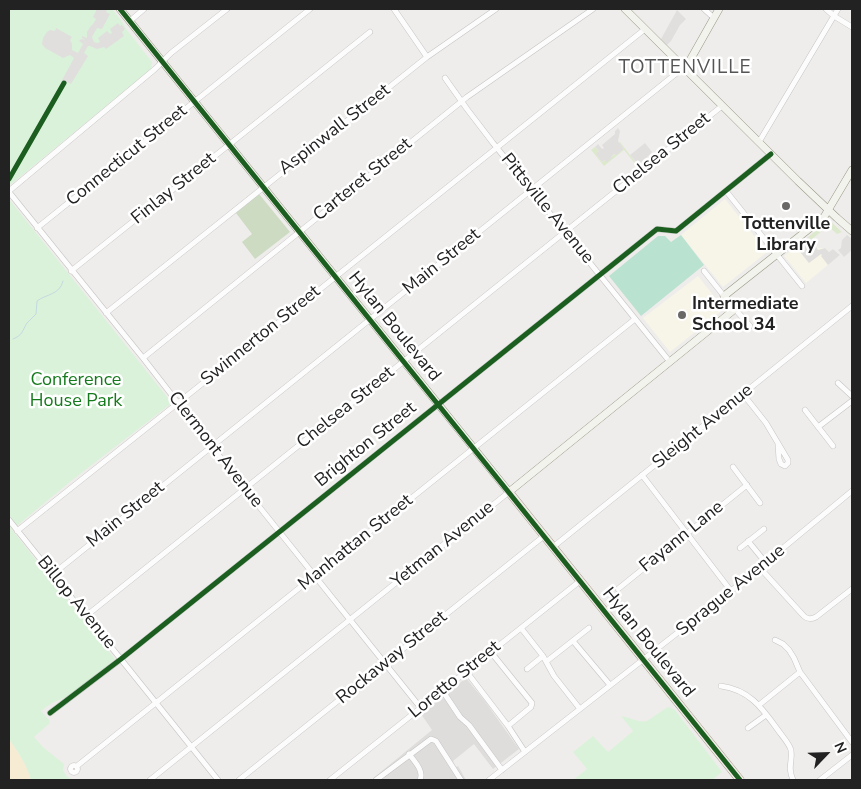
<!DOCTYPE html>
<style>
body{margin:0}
#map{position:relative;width:861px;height:789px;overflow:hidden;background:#efedeb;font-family:"Nunito Sans",sans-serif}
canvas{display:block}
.frame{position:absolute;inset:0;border:10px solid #222;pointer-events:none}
.north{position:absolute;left:801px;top:729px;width:50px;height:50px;-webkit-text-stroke:4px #fff;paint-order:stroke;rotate:66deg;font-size:14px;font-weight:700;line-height:20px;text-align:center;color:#222}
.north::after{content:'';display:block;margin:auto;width:18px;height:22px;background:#222;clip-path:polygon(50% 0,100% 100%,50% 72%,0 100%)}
</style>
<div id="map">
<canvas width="861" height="789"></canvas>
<div class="frame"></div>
<div class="north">N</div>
</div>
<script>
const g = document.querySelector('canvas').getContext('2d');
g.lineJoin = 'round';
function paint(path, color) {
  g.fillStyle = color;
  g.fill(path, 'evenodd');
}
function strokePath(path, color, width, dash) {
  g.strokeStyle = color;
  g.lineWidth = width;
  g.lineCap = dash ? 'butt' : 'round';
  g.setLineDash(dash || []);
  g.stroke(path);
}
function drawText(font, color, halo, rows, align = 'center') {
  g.font = font + ' "Nunito Sans",sans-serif';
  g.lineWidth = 5;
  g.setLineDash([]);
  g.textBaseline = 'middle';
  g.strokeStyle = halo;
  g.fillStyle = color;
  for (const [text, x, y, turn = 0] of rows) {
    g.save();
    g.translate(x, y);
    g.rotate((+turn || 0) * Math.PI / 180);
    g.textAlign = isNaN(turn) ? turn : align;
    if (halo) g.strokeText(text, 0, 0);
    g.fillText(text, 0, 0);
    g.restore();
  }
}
const residential = new Path2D(`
 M466,678L484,700L519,749L493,769L474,744L453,761L456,767L458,766L466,780H370L372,779H373L377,775L432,730L421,714Z`);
const education = new Path2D(`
 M725,199L767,252L723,287L681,235Z
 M808,237L813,243H815L818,248H825L829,252L833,249L840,255L806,283L784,256Z
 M698,276L720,304V312L670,352L643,318Z`);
const grass = new Path2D(`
 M620,142L637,164L643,161L637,166L624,150L604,166L591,150L595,147L599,151L597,155L602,162L624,149L619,143Z
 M829,220L842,232L837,234L828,226L811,240L808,237Z`);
const forest = new Path2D(`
 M259,194L290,232L255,259L242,242L252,234L236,213Z`);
const sand = new Path2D(`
 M9,739C18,752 27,765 31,780H9Z`);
const park = new Path2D(`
 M9,9H112L121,20L127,30L152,62L151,69L9,186Z
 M9,199L172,403L71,481L12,530L115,659L71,695L52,703L41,711L50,721L49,724L34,737L43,747L64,764L63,770C67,778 70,780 79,779L81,780H31C27,765 18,752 9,739Z
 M669,707L675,710L722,772L712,780H573L587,769L573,752L593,736L608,752L633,731L621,716C628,717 640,723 647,721L666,708Z`);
const pitch = new Path2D(`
 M681,235L704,265L641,316L609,276L658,236H665L671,242Z`);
const parking = new Path2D(`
 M97,9H105L107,10L106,12L110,14L102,29L97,28L92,37L94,42L97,43L100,42L98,38L107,31L110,34L112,33L110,29L118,23L120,26L122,25L125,29L122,32L124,36L106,49L104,47L97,49L90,46H88L84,53L88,56L71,84L67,82L65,84L61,82L74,58L70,55L63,58L45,48L42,44L43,38L47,32L50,30L55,31L56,28L72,37L70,40L72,44V50L78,53L83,44L79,41L81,39L85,40L82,38V36L87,38V32L90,27L93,24L96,19L93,17Z
 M677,10L686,19L680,25L671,41L667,45L661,39Z
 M618,128L620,131L618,141L624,149L616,155L615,154L613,155L611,157L612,158L607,162L605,160L602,162L596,154L599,151L595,147L598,144L602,149L604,148L602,145L615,134V131Z
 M645,143L652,152L643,161L638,164L630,155Z
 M847,235L852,239V250L844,257L838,250L841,248L842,240Z
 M808,237L813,243H814L818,250L825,248L829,252L833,249L840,255L828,265L821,256L822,255L821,254L809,263L796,247L799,244L800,246L802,244L801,243Z`);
const stream = new Path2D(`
 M13,339C23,335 22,331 27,323C30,320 33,317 36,314L37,301C46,294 60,295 63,281`);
const street = new Path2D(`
 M394,9L427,57
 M704,9L714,18
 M826,9L834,16L852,27
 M130,21L144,9
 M445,78L467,109L493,143L670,362
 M759,142L838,9
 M9,191L155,69L171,53L227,9
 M726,191L802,286
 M9,192L143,358L245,489L420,707
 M37,228L310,9
 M71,271L370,32
 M704,271L724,296
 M735,309L750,326
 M106,313L427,57L496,9
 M143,358L467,97L593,9
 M838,383L852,396
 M743,394L766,423L788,460V463L785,466L781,464L779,459L778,444
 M805,410L833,446
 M818,427L852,401
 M733,467L760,503
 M642,475L731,591
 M9,520L218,780
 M17,531L178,403L645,29
 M748,541L766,563
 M553,547L852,306
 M740,548L764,529
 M760,568L802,614C806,619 810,620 816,617L852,589
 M53,574L683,68
 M618,589L747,485
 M86,616L722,106
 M521,628L543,656L554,676L580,709
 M775,640L783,644L789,650L794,658L800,672L852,742
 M573,641L610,685
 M490,651L532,703L531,707L508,726
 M547,661L589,628
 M527,669L543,656
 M466,671L508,726L525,752
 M721,686C750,690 762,708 778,730C782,736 789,743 791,750C793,761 787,766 793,780
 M442,690L460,717L469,725L502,770
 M759,705L800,672
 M50,713L121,659L657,229L676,231L771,154
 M748,728L766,715
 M409,754C415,762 424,771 420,780
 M70.5 769a3.5 3.5 0 1 1 7 0a3.5 3.5 0 1 1-7 0Z
 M77,766L635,319
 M150,780L509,492
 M239,780L544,536
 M330,780L580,581
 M376,780L431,739L436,741L461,780
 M489,780L731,591L852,491
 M820,780L852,755`);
const secondary = new Path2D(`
 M120,9L509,492L735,309L724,296L824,217L852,170
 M625,9L798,181L837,218L852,231
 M683,68L689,62L719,9`);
const primary = new Path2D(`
 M509,492L740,780`);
const cycleway = new Path2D(`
 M120,9L740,780
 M9,179L64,83
 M50,713L121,659L657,229L676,231L771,154`);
const markers = [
 [786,206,5,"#6a6968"],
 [682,315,5,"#6a6968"]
];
const streetNames = [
 ["Aspinwall Street",335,130,-38],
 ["Chelsea Street",662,154,-39],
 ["Connecticut Street",127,156,-39],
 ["Carteret Street",363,180,-39],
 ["Finlay Street",174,189,-39],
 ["Pittsville Avenue",547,209,51],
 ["Main Street",442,262,-39],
 ["Hylan Boulevard",394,327,51],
 ["Swinnerton Street",261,336,-39],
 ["Chelsea Street",346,408,-39],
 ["Sleight Avenue",703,427,-39],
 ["Brighton Street",366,445,-39],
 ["Clermont Avenue",215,450,52],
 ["Main Street",126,515,-39],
 ["Fayann Lane",682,537,-39],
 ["Manhattan Street",356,543,-39],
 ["Yetman Avenue",443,545,-39],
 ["Sprague Avenue",731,591,-39],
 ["Billop Avenue",76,603,51],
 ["Hylan Boulevard",648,643,51],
 ["Rockaway Street",392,658,-39],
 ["Loretto Street",455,680,-39]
];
const poiNames = [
 ["Tottenville",786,225],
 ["Library",786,246],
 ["Intermediate",692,305,"left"],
 ["School 34",692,326,"left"]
];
const parkNames = [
 ["Conference",76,381],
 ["House Park",76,402]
];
const neighbourhoodNames = [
 ["TOTTENVILLE",685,68]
];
paint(residential, '#dfdddc');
paint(education, '#f7f5e8');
paint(grass, '#dde9cd');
paint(forest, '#ccdbc2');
paint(sand, '#f5ecd3');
paint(park, '#dbf2da');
paint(pitch, '#bae2d0');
paint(parking, '#e0dfde');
strokePath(stream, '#c2dae0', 1);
strokePath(street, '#c5c4c3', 6);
strokePath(secondary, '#979884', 8);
strokePath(primary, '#a49a89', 9);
strokePath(street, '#fdfcfc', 5);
strokePath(secondary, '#f3f3ed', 7);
strokePath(primary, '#f1ece8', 8);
strokePath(cycleway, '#1b5e20', 5);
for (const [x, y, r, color] of markers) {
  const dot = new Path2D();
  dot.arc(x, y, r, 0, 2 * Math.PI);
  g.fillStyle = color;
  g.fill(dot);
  strokePath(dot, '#fff', 2);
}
drawText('18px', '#222', '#fff', streetNames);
drawText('bold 18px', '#222', '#fff', poiNames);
drawText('18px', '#157a1b', '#fff', parkNames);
g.letterSpacing = '1px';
drawText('19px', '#555', '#fff', neighbourhoodNames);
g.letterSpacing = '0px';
</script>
